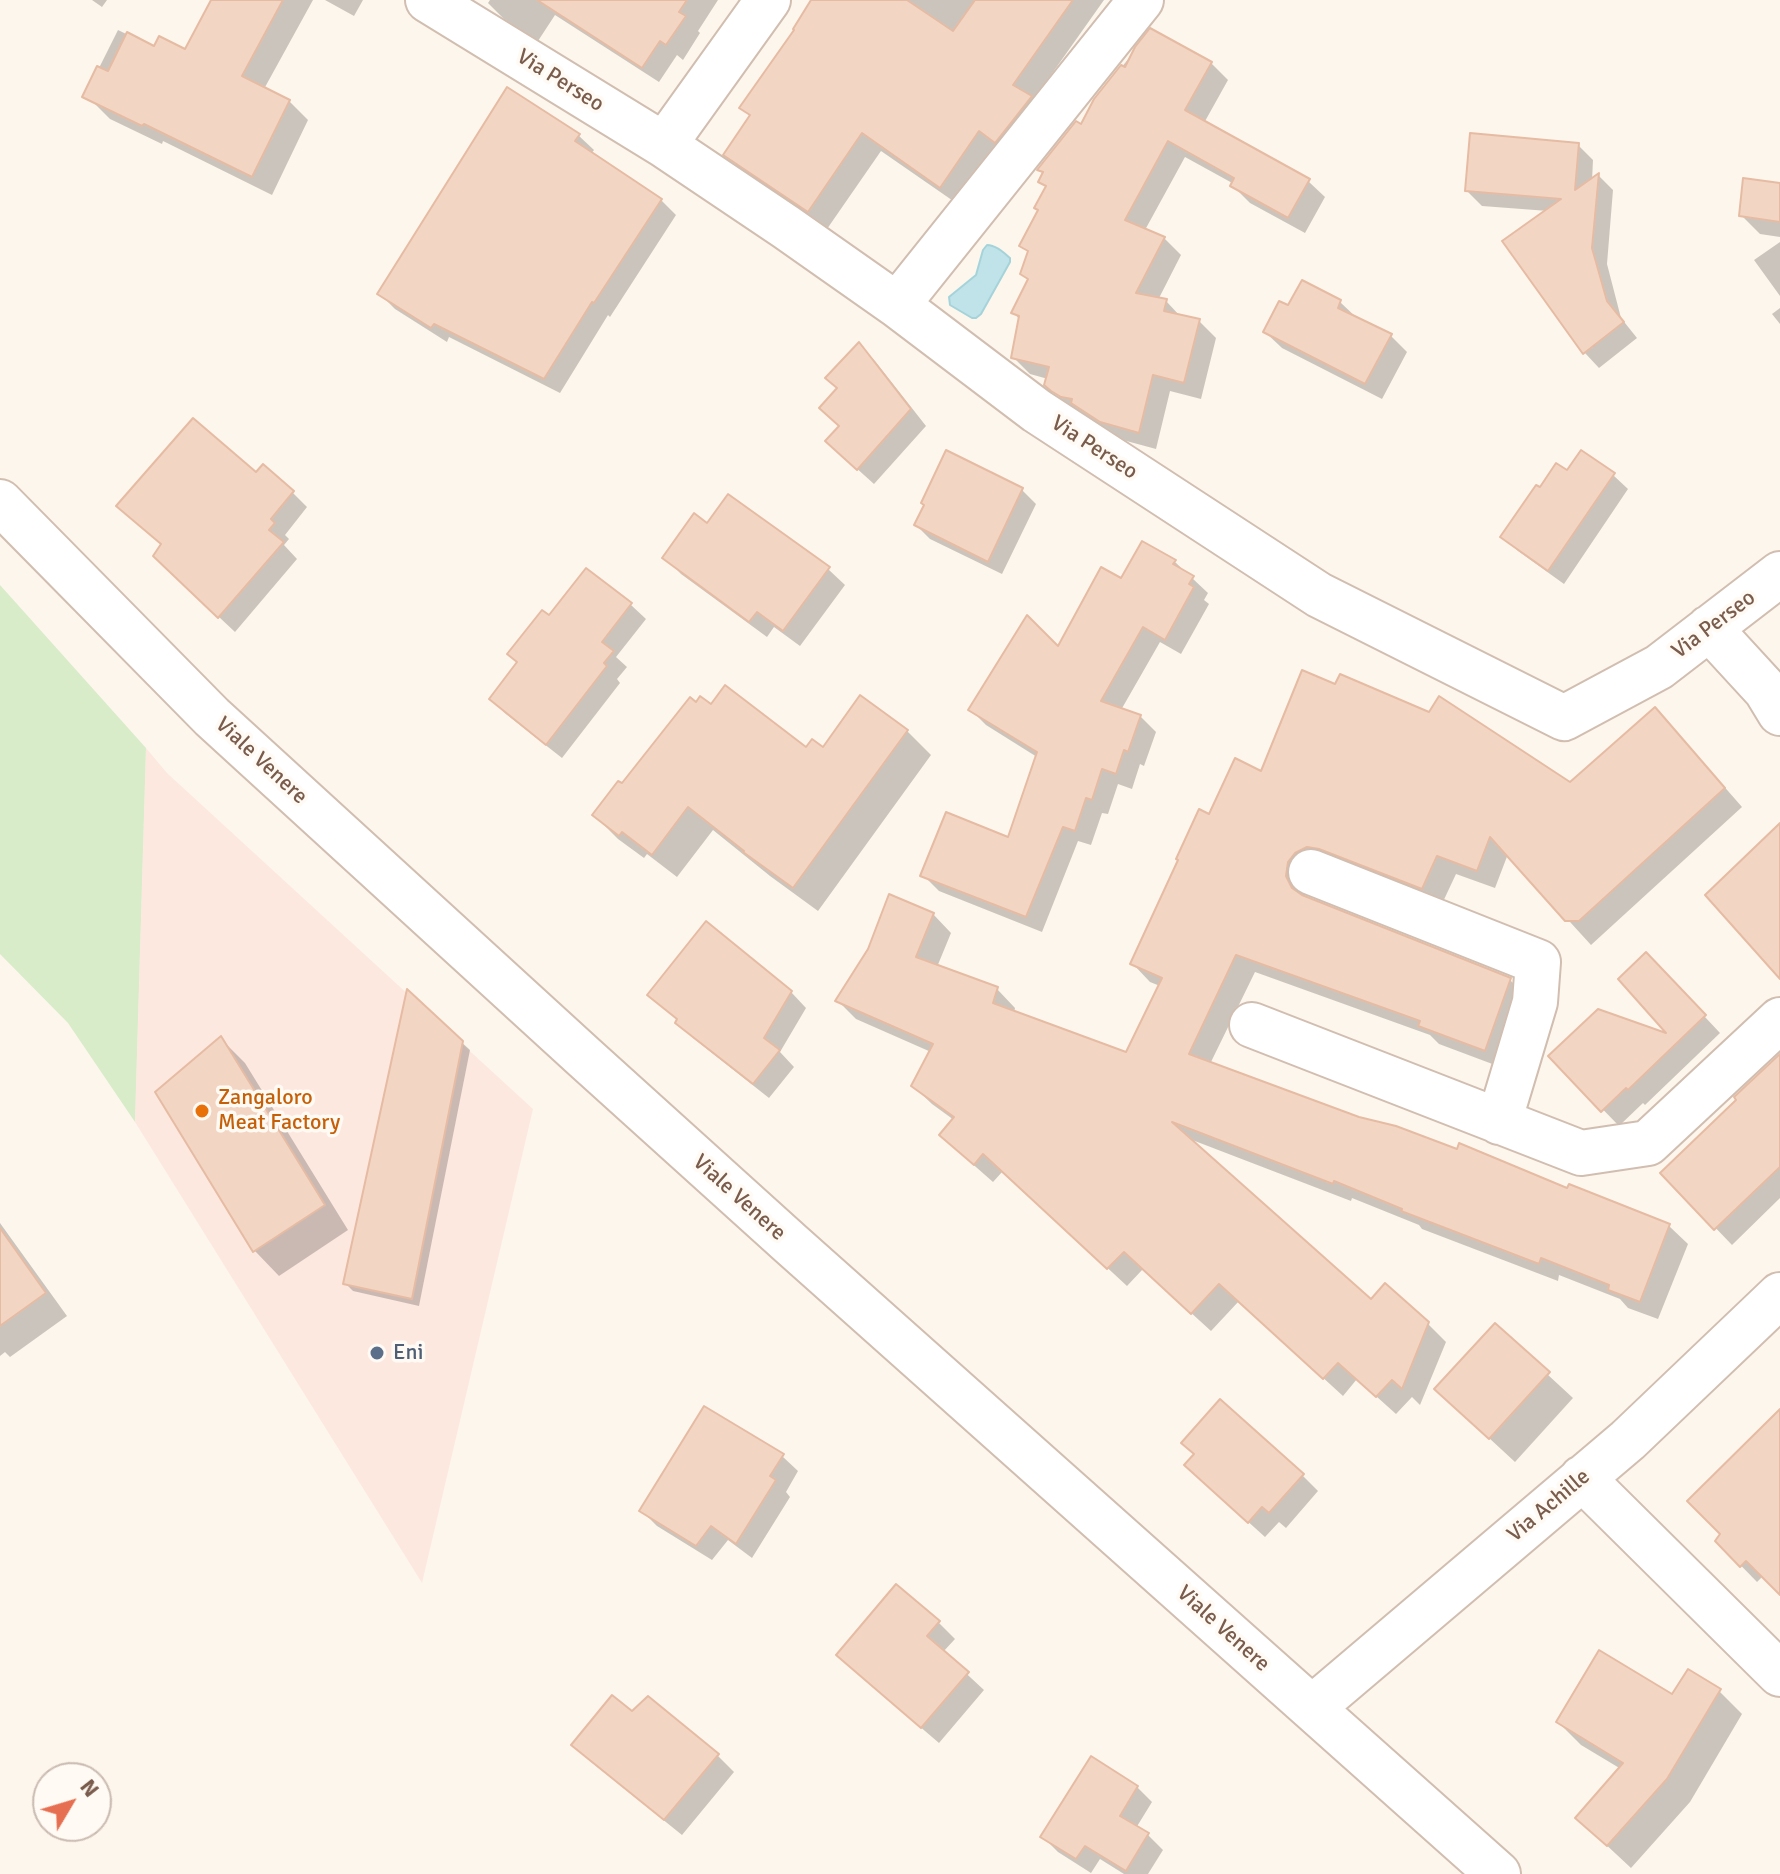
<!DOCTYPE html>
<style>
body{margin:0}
#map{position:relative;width:1780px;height:1874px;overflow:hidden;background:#fdf6ec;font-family:Signika,sans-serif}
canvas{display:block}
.north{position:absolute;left:32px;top:1762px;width:80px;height:80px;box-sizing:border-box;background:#fffaf3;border:2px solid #cabbb1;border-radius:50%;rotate:52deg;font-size:22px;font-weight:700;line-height:32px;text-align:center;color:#7a5c4d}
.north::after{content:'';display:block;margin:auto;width:28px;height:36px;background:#e76f51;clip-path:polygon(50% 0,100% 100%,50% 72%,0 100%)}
</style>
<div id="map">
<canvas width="1780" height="1874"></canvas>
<div class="north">N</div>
</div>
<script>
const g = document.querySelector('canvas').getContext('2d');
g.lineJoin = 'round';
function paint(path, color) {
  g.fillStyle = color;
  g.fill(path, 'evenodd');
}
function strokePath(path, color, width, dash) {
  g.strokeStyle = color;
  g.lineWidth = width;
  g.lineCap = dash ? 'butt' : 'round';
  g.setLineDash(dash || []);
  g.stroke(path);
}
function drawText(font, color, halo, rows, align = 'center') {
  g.font = font + ' Signika,sans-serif';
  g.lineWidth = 7;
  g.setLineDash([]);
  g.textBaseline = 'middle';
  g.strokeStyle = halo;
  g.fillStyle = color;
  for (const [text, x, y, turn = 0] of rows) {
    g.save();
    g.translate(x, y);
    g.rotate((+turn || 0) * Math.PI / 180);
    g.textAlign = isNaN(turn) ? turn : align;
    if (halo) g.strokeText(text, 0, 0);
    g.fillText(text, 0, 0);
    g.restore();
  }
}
const commercial = new Path2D(`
 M146,748L167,773L533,1109L422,1583L135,1122Z`);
const green = new Path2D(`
 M0,585L146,748L135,1122L68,1023L0,954Z`);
const water = new Path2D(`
 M987,245C996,245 1004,253 1010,258V262L981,314L976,318H972L950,305L949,297L976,275L983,250Z`);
const shadow = new Path2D(`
 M92,0H107L102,7Z
 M214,0H313L264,89L289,101L308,120L272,195L163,141L162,144L110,119L90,99V86L118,30L155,48L186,52Z
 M325,0H363L354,16Z
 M490,0H718L698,31L700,33L683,60L677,55L659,82L555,15L538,41L504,19L488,3Z
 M814,0H1104L959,205L881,151L827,229L744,173L726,154L752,117L742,108L797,30Z
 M1151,31L1211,63L1228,80L1204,123L1308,181L1325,197L1305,233L1250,203L1233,186L1234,184L1185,157L1145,230L1164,238L1181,255L1158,300L1166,301L1181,317L1199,321L1216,338L1201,399L1170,391L1156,449L1119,439L1064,402L1047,385L1048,379L1030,374L1013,357L1020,320L1014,313L1029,280V253L1022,245L1040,211L1047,188L1040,181L1044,174L1040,170L1081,126L1095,100Z
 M578,135L594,150L591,154L661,200L676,215L610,317L608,315L560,393L449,337L447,342L395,309L380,294Z
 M1578,145L1593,160L1592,181L1599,176L1613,190L1607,264L1621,318L1637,338L1599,368L1585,353L1504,241L1548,211L1482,206L1467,191Z
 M1780,185V237L1760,234L1741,215Z
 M1780,242V296L1754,260Z
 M1340,302L1358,319L1391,336L1407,352L1382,399L1282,348L1265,332L1288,308Z
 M1780,308V324L1772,314Z
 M859,345L875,361L926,426L874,484L844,457L839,389Z
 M1568,473L1613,475L1628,489L1564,584L1518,551L1503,536L1540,490Z
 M256,475L292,492L307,507L285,535L289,539L284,545L297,559L235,632L171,572Z
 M1022,490L1036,504L1002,574L930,539L916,525Z
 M707,526L828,569L845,585L800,646L774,627L767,637L681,574L665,557Z
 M1175,562L1208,593L1204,600L1209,604L1181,654L1160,642L1121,710L1140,716L1156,732L1144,766L1140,764L1132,789L1118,784L1108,814L1102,813L1091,845L1078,841L1042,932L939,891L923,875L1009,839L1037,757L986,725L970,709L1058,649L1122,581Z
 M586,570L631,605L646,619L616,657L627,667L617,679L620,683L562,758L506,714L491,699L519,663L549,618Z
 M696,705L711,706L807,750L823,749L907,731L931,755L818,911L770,876L713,830L677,877L647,854L644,858L618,839L594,815Z
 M1655,710L1673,728L1742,807L1591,945L1508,854L1495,888L1456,874L1441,906L1306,881L1304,895L1305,899L1510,980L1528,998L1503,1068L1439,1044L1430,1035L1255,972L1210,1064L1358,1119L1669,1226L1688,1244L1658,1319L1628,1308L1620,1299L1559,1275L1558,1281L1422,1229L1419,1225L1352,1198L1351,1201L1187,1138L1371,1301L1427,1323L1446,1342L1420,1405L1412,1397L1396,1414L1357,1379L1343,1396L1239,1301L1211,1331L1143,1269L1127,1286L1003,1171L993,1182L960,1153L954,1120L932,1104L913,1086L931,1052L856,1019L838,1001L933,914L951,933L937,967L997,989L1015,1008L1014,1013L1127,1054L1160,986L1150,982L1132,963L1210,816L1262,773L1571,784Z
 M1662,971L1720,1033L1645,1105L1643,1103L1619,1126L1551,1056L1672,1038Z
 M791,992L806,1008L780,1052L794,1067L769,1098L693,1038L677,1022L679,1021L650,995Z
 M408,993L470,1050L419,1306L353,1291L345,1283Z
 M221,1039L245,1063L348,1230L279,1276L255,1251L157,1093Z
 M1780,1057V1198L1732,1245L1663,1173Z
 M0,1223L67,1316L10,1357L5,1352L0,1356Z
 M1495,1326L1573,1398L1515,1462L1436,1389Z
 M1780,1417V1593L1763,1576L1757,1582L1717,1541Z
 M782,1456L798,1471L786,1492L790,1497L752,1558L728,1540L712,1560L657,1526L642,1511Z
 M1302,1475L1318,1491L1286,1528L1279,1522L1265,1537L1203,1481Z
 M896,1587L939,1623L955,1639L943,1652L984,1690L939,1743L855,1671Z
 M1719,1691L1742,1714L1690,1802L1631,1868L1601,1840L1621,1769L1581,1745L1558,1722L1673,1697Z
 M632,1714L717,1755L734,1772L682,1835L590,1761L574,1744Z
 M1137,1787L1152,1802L1136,1828L1148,1835L1163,1850L1148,1874H1124L1100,1859L1091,1873L1058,1852L1043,1837Z`);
const building = new Path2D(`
 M211,0H283L242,76L290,100L252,177L144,124L142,126L82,97L97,66L108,71L127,32L154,46L159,36L185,49Z
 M537,0H687L679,12L686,16L666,45L660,41L642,68Z
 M811,0H907L953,31L975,0H1073L1013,85L1032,96L995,143L979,131L940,188L862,133L808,212L723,155L750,115L739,108L794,30L793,29Z
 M1150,28L1212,62L1185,110L1310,179L1288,218L1230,186L1234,178L1168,141L1125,220L1165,237L1136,293L1167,299L1164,311L1200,319L1184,383L1153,375L1139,433L1100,422L1071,403L1072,399L1061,397L1051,391L1044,385L1049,367L1011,358L1019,316L1011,313L1028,279L1020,274L1028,251L1019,246L1038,210L1034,208L1046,186L1038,182L1043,172L1037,170L1076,121L1081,124L1094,99L1121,65L1125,67L1135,47Z
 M507,87L580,134L575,141L662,199L594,303L592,302L544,379L434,324L431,328L377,294Z
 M1470,133L1579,143L1575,190L1599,173L1592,248L1607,301L1624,322L1583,354L1502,241L1561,199L1465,191Z
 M1743,178L1780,183V222L1739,216Z
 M1302,280L1341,300L1338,308L1392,334L1365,384L1263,332L1279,301L1288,305Z
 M859,342L911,409L857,470L825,441L839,426L819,408L837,388L825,378Z
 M193,418L256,472L263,464L294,491L271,519L275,523L269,530L284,542L218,618L153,556L161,544L116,506Z
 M946,450L1023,488L988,562L914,525L924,505L921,503Z
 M1581,450L1615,473L1548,571L1500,537L1536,485L1540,487L1556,463L1567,470Z
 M728,494L830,567L783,631L757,612L749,622L662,558L694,513L707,523Z
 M1142,541L1176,560L1173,564L1194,576L1189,584L1194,587L1165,640L1143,627L1101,701L1141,715L1128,752L1124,750L1116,774L1102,769L1092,800L1086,798L1075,831L1063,827L1026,917L920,876L946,812L1008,837L1037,752L968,710L1027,615L1058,646L1101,567L1121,578Z
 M586,568L632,603L602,642L614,651L604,663L607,666L546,745L489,699L517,662L507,654L542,610L549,615Z
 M1302,670L1335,684L1340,674L1429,712L1439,696L1570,782L1655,707L1725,788L1579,921H1565L1490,837L1477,871L1437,856L1422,889L1319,849L1307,847L1295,853L1288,862L1286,876L1292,888L1302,895L1511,978L1485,1051L1418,1026L1420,1021L1236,955L1189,1054L1359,1117L1396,1126L1457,1149L1459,1143L1567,1188L1569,1184L1670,1224L1640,1302L1608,1290L1609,1285L1541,1258L1539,1264L1401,1211L1402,1209L1334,1181L1333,1184L1172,1122L1371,1299L1385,1283L1429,1322L1402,1389L1392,1380L1376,1397L1338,1363L1323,1379L1219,1284L1191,1314L1124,1252L1107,1269L983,1154L974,1165L939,1135L954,1117L911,1086L933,1044L835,1001L868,949L889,894L934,913L916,957L998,987L993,1003L1126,1052L1162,978L1130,964L1178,860L1176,859L1199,809L1209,814L1235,758L1261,771Z
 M725,685L806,747L812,739L823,747L860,695L908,730L793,888L743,852L744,851L688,807L652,855L622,832L619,836L592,815L618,781L622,783L690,697L696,702L700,696L711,704Z
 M1780,823V979L1705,895Z
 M706,921L792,991L764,1038L780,1050L753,1084L675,1023L677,1019L647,995Z
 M1646,952L1706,1015L1628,1090L1626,1088L1601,1112L1548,1056L1598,1009L1666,1033L1618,979Z
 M407,989L463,1041L412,1299L343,1284Z
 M221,1036L325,1205L253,1252L155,1092Z
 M1780,1054V1167L1714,1230L1660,1173L1736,1100L1734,1097Z
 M0,1228L46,1293L0,1326Z
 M1495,1323L1550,1372L1489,1439L1434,1389Z
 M1220,1399L1304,1474L1269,1513L1262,1507L1248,1523L1184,1465L1194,1454L1181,1443Z
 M704,1406L784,1454L770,1476L776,1480L736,1544L711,1526L696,1546L639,1511Z
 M1780,1409V1595L1746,1561L1740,1567L1715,1541L1720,1534L1687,1501Z
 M896,1584L940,1621L927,1636L969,1672L921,1728L836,1655Z
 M1599,1650L1672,1694L1688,1669L1721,1689L1667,1779L1607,1846L1575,1818L1623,1763L1556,1722Z
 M612,1695L632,1711L648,1696L719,1754L664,1820L571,1745Z
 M1091,1756L1138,1786L1120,1816L1149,1833L1126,1871L1085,1846L1076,1859L1040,1837Z`);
const minor = new Path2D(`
 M428,0L664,145L786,227L897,305L1037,411L1319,595L1564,718L1659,667L1780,574
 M664,145L768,0
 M897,305L1141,0
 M0,502L212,717L584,1057L791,1244L1498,1874
 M1709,628L1766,690L1780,713
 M1311,872L1538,962L1535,1002L1499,1122
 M1252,1025L1581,1153L1648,1143L1780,1020
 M1582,1478L1780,1674
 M1312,1708L1628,1440L1780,1295`);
const markers = [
 [202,1111,8,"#e8710a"],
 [377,1353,8,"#5c6f8a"]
];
const streetNames = [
 ["Via Perseo",560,81,32],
 ["Via Perseo",1094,448,33],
 ["Via Perseo",1714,625,-37],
 ["Viale Venere",261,761,43],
 ["Viale Venere",739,1198,42],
 ["Via Achille",1549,1506,-40],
 ["Viale Venere",1223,1629,42]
];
const foodNames = [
 ["Zangaloro",218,1098],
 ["Meat Factory",218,1123]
];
const serviceNames = [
 ["Eni",393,1353]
];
paint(commercial, '#fde8e0');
paint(green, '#d8ecc9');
paint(water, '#bfe3e8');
strokePath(water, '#a5d3da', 2);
paint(shadow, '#0003');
paint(building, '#f3d5c3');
strokePath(building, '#e6bba3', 2);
strokePath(minor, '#d1beb0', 48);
strokePath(minor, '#fff', 44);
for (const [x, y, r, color] of markers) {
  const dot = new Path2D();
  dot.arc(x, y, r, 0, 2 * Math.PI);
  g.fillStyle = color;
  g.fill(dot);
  strokePath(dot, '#fffaf3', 3);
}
drawText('22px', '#7a5c4d', '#fffaf3', streetNames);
drawText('22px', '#c56008', '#fffaf3', foodNames, 'left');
drawText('22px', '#4e5e75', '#fffaf3', serviceNames, 'left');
</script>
